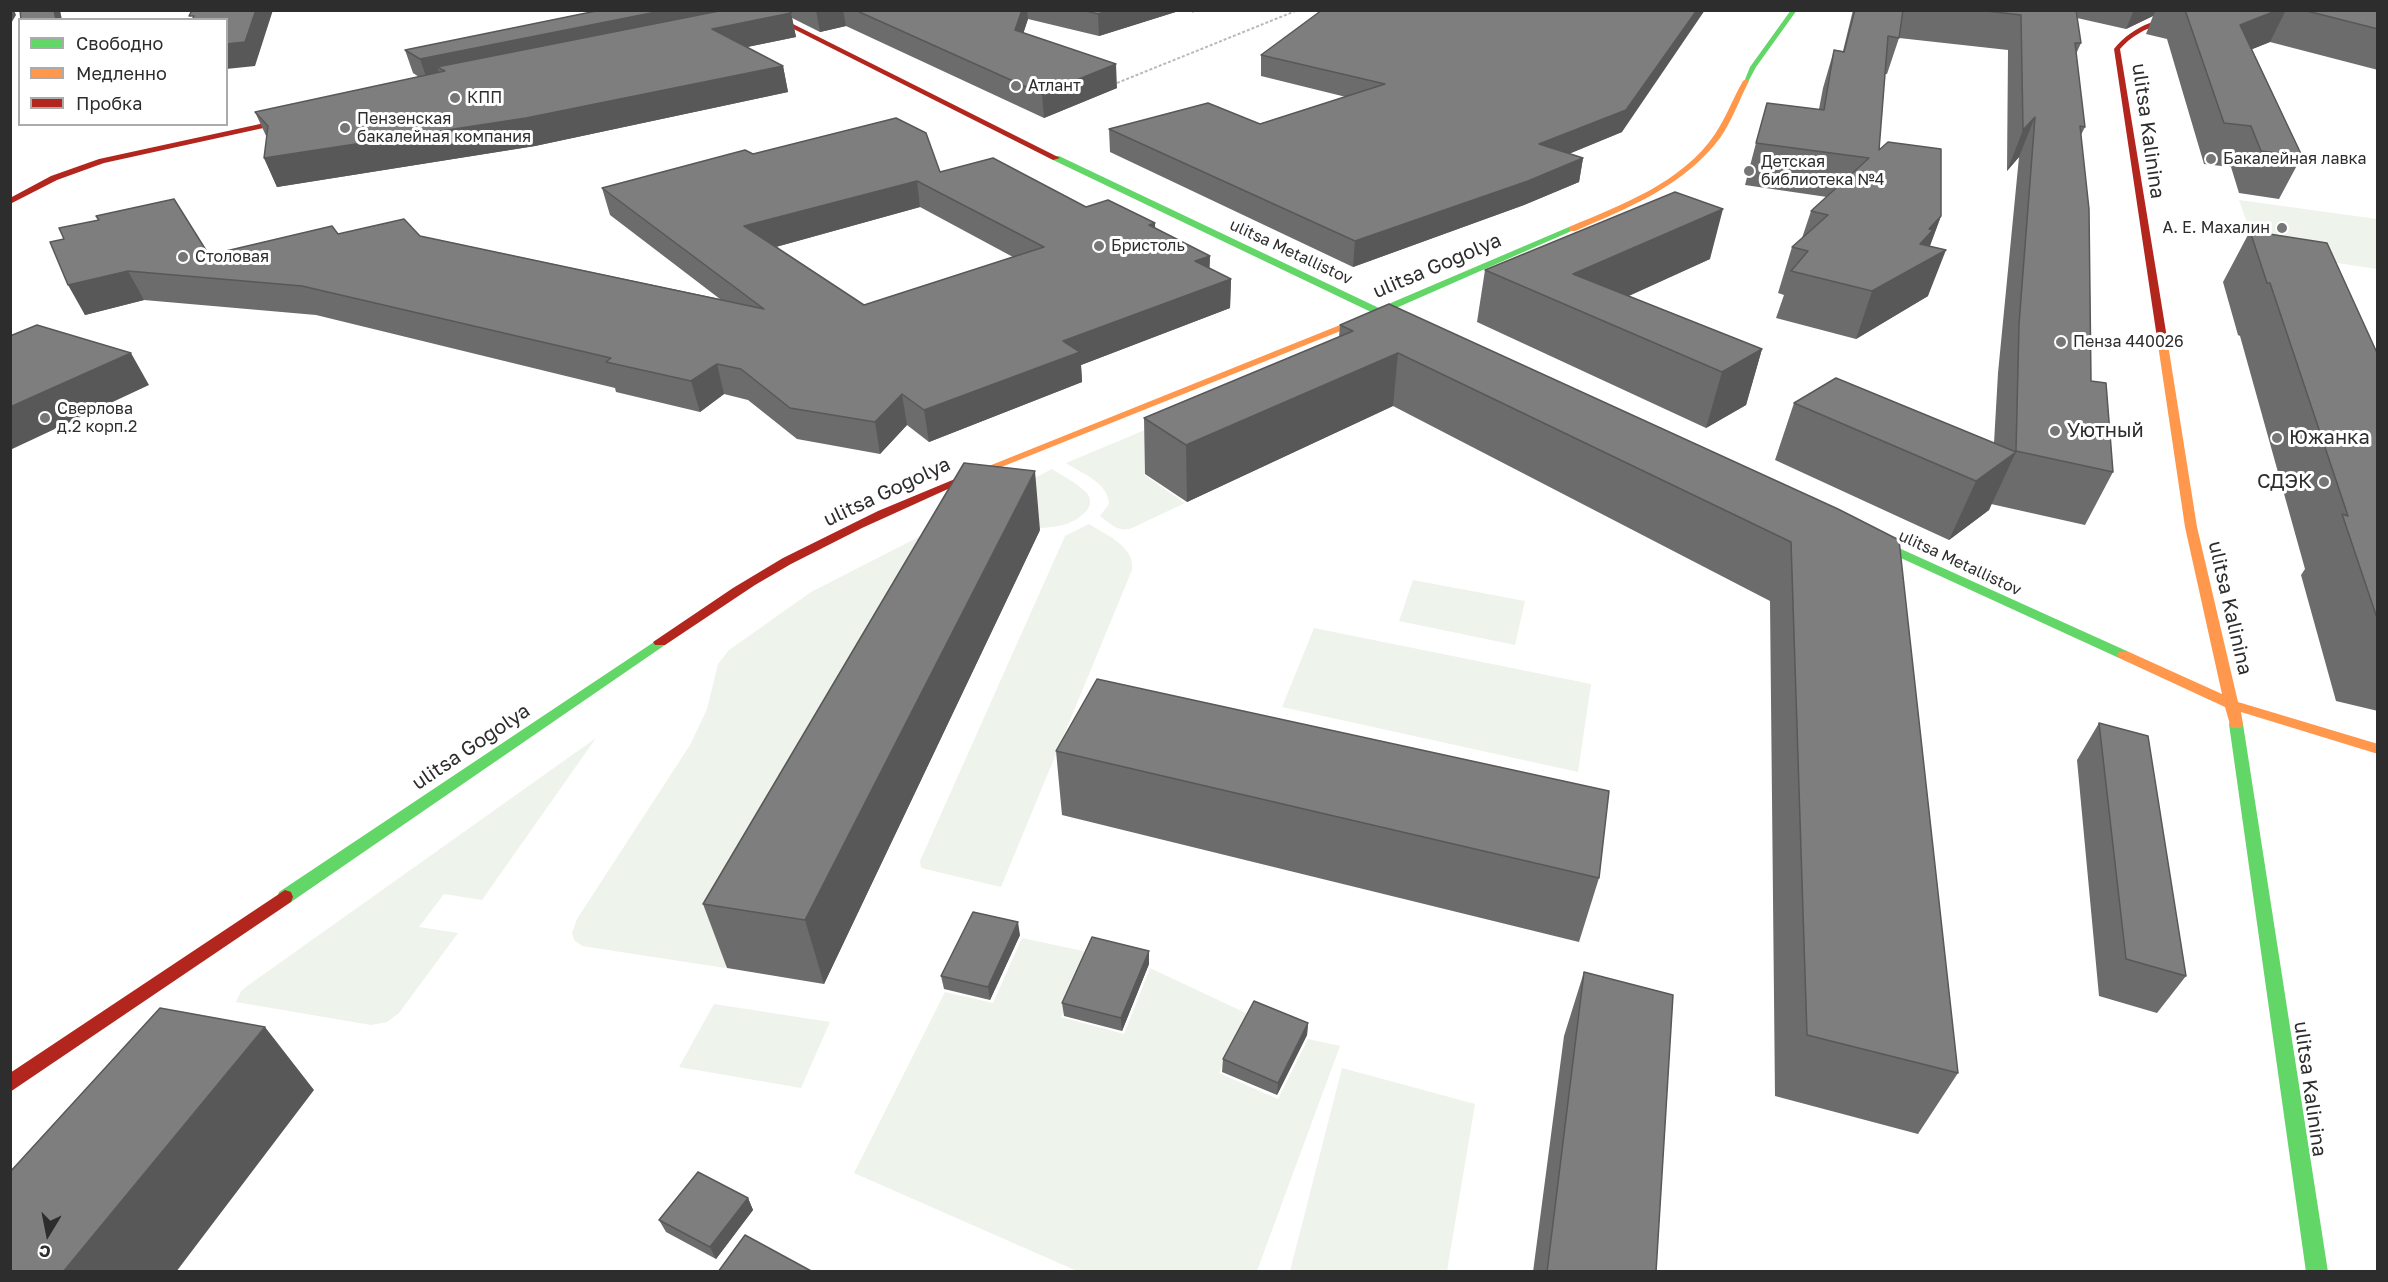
<!DOCTYPE html>
<meta charset="utf-8">
<style>
body{margin:0}
#map{position:relative;width:2388px;height:1282px;overflow:hidden;background:#fff;font-family:"Golos Text",sans-serif}
canvas{display:block}
.frame{position:absolute;inset:0;border:12px solid #2d2d2d;pointer-events:none}
.legend{position:absolute;left:18px;top:18px;width:210px;height:108px;box-sizing:border-box;background:#fff;border:2px solid #ababab;margin:0;padding:8px 10px;list-style:none;font-size:18px;color:#2d2d2d}
.legend li{display:flex;align-items:center;gap:12px;height:30px}
.legend b{width:30px;border:2px solid #ababab}
.north{position:absolute;left:18px;top:1204px;width:60px;height:60px;-webkit-text-stroke:4px #fff;paint-order:stroke;rotate:190deg;font-size:16px;font-weight:700;line-height:24px;text-align:center;color:#2d2d2d}
.north::after{content:'';display:block;margin:auto;width:21px;height:27px;background:#2d2d2d;clip-path:polygon(50% 0,100% 100%,50% 72%,0 100%)}
</style>
<div id="map">
<canvas width="2388" height="1282"></canvas>
<div class="frame"></div>
<ul class="legend">
<li><b style="height:8px;background:#63d668"></b>Свободно</li>
<li><b style="height:8px;background:#ff974d"></b>Медленно</li>
<li><b style="height:8px;background:#b3261e"></b>Пробка</li>
</ul>
<div class="north">С</div>
</div>
<script>
const g = document.querySelector('canvas').getContext('2d');
g.lineJoin = 'round';
function paint(path, color) {
  g.fillStyle = color;
  g.fill(path, 'evenodd');
}
function strokePath(path, color, width, dash) {
  g.strokeStyle = color;
  g.lineWidth = width;
  g.lineCap = dash ? 'butt' : 'round';
  g.setLineDash(dash || []);
  g.stroke(path);
}
function drawText(font, color, halo, rows, align = 'center') {
  g.font = font + ' "Golos Text",sans-serif';
  g.lineWidth = 6;
  g.setLineDash([]);
  g.textBaseline = 'middle';
  g.strokeStyle = halo;
  g.fillStyle = color;
  for (const [text, x, y, turn = 0] of rows) {
    g.save();
    g.translate(x, y);
    g.rotate((+turn || 0) * Math.PI / 180);
    g.textAlign = isNaN(turn) ? turn : align;
    if (halo) g.strokeText(text, 0, 0);
    g.fillText(text, 0, 0);
    g.restore();
  }
}
const green = new Path2D(`
 M2239,200L2377,219V269L2257,251Z
 M1267,379L1307,401L1143,474L1185,503L1132,528C1119,533 1110,524 1100,516L1109,504C1109,483 1081,473 1066,463Z
 M1052,469C1063,476 1078,484 1087,493C1091,498 1091,506 1087,510C1063,540 1004,524 971,521L725,968L582,946L574,940L572,933L577,919L690,745L707,709L718,664L729,650L811,592Z
 M1089,524C1106,535 1135,546 1132,570L1001,887L921,868L920,861L1065,536Z
 M1413,580L1525,601L1515,645L1399,621Z
 M1314,628L1591,684L1578,772L1282,707Z
 M596,738L482,900L444,894L419,927L458,933L399,1013L387,1022L371,1025L236,1002L241,991L250,984Z
 M1022,938L1088,952L1061,1017L1124,1034L1150,968L1250,1015L1219,1073L1278,1099L1308,1039L1340,1046L1257,1271L1236,1270L1235,1272L1077,1271L854,1173L945,992L993,1003Z
 M714,1004L830,1022L801,1088L679,1067Z
 M1342,1068L1475,1104L1447,1271H1290Z`);
const fast = new Path2D(`
 M1791,10H1797L1756,67L1748,82H1744L1750,67Z
 M1053,156H1059L1379,308L1569,227L1576,229L1387,312L1393,315V319L1379,315L1355,325L1350,322L1352,320L1371,312L1053,160Z
 M1859,530L2129,652L2131,655L2129,658H2119L1855,537L1853,534Z
 M660,638L667,642L665,645L291,902L285,904L279,902L277,897L279,892Z
 M2236,719L2241,720L2243,724L2328,1272H2306L2229,724L2231,720Z`);
const slow = new Path2D(`
 M1746,79L1749,81C1739,100 1732,121 1720,138C1684,186 1628,208 1575,231H1569V227C1621,205 1682,183 1715,134C1726,118 1733,98 1743,81Z
 M1355,319L1360,322L1358,324L959,484H951L949,482Z
 M2162,335L2167,338L2197,527L2238,702L2378,744V754L2241,712L2243,724L2241,728H2231L2225,707L2119,658L2117,655L2119,652H2129L2222,694L2185,527L2157,338Z`);
const jam = new Path2D(`
 M756,10H765L1060,158L1053,160Z
 M2192,10H2204C2173,22 2143,23 2120,49L2167,338L2162,341L2157,338L2114,49C2134,24 2162,18 2192,10Z
 M306,114L310,116L309,118L104,163L57,180L10,204V198L51,176L99,159Z
 M955,479L959,480L961,482L959,484L862,528L791,564L755,585L665,645H655L653,642L733,588L783,558L878,511Z
 M285,890L291,892L293,897L291,902L10,1092V1073Z`);
const rail = new Path2D(`
 M1192,12L1196,10
 M1117,83L1298,10`);
const wall = new Path2D(`
 M601,10H1182L1099,36L1028,19L1023,33L1117,88L1044,118L846,26L820,32L792,18L796,37L747,47L783,66L788,92L535,146L277,187L264,158L267,138L255,112L419,77L413,73L405,50Z
 M1853,10H2378V70L2270,42L2252,49L2302,156L2279,199L2239,193L2231,167L2204,164L2167,39L2146,34L2153,16L2126,29L2077,18L2081,43L2076,54L2085,127L2081,135L2091,381L2113,472L2085,525L1991,504L1989,510L1949,540L1775,460L1794,403L1994,443L1998,373L2019,157L2007,171L2008,50L1899,38L1887,74H1885L1879,150L1941,216L1930,246L1928,296L1856,339L1776,318L1784,295L1778,293L1792,247L1802,238L1811,211L1827,197L1745,185L1756,143L1819,109L1823,88L1834,50L1843,51Z
 M1261,55L1622,132L1569,154L1583,158L1579,182L1524,205L1353,267L1110,152L1109,129L1260,124L1346,97L1261,76Z
 M753,154L940,172L1086,207L1155,229L1210,256L1209,268L1231,279L1230,308L1081,365L1082,382L929,442L907,425L880,454L797,439L748,400L724,394L700,412L616,392L615,388L316,315L144,300L85,315L50,242L209,255L338,234L420,236L720,299L610,215L602,188ZM920,207L1013,257L864,305L776,247Z
 M2250,231L2378,355V711L2336,701L2301,575L2305,569L2240,336L2238,335L2223,282Z
 M1710,259L1629,296L1762,349L1746,405L1706,428L1477,322L1485,270Z
 M1340,325L1838,509L1958,1073L1918,1134L1775,1096L1770,601L1393,406L1187,502L1145,474L1144,418L1339,337Z
 M1040,530L824,984L727,968L703,904Z
 M1097,679L1599,878L1579,942L1062,815L1056,751Z
 M2099,723L2186,976L2157,1013L2099,996L2077,760Z
 M1020,935L990,1000L944,989L941,976Z
 M1149,964L1122,1031L1064,1016L1062,1003Z
 M1584,972L1656,1272H1533L1564,1036Z
 M1308,1023L1307,1035L1277,1095L1222,1072L1223,1059Z
 M748,1198L753,1210L716,1259L666,1232L659,1220Z`);
const shadedWall = new Path2D(`
 M10,10H14L16,15L10,25Z
 M54,10H60L62,20H56Z
 M256,10H273L255,66L226,69V44Z
 M666,10H754L445,71L437,67L442,79L428,82L420,59Z
 M816,10H843L846,26L820,32Z
 M1022,10H1027L1028,19L1017,53L1015,30Z
 M1111,10H1182L1099,36L1098,14Z
 M1697,10H1705L1622,132L1536,167L1539,144Z
 M2134,10H2156L2153,16L2126,29Z
 M2278,10H2286L2270,42L2223,61L2240,25Z
 M791,13L796,37L718,53L712,29Z
 M1116,64L1117,88L1044,118L1042,94Z
 M783,66L788,92L535,146L277,187L264,158Z
 M2035,117L2019,157L2007,171L2023,130Z
 M1583,158L1579,182L1524,205L1353,267L1355,241Z
 M917,181L920,207L750,254L744,226Z
 M1723,209L1710,259L1588,314L1573,274Z
 M1941,216L1924,261L1946,250L1928,296L1856,339L1872,291L1920,244L1929,229Z
 M1155,223L1156,251L1149,225Z
 M1210,256L1209,285L1195,261Z
 M128,271L144,300L85,315L68,285Z
 M1231,279L1230,308L1081,365L1082,382L929,442L924,410L1063,341Z
 M1762,349L1746,405L1706,428L1722,372Z
 M131,353L149,385L10,450V407Z
 M1398,353L1393,406L1187,502L1186,445Z
 M717,364L724,394L700,412L691,381Z
 M902,394L907,425L880,454L875,422Z
 M2016,452L1989,510L1949,540L1976,481Z
 M1035,471L1040,530L824,984L805,920Z
 M1018,922L1020,935L990,1000L988,987Z
 M1149,951V964L1122,1031L1121,1018Z
 M1308,1023L1307,1035L1277,1095L1278,1083Z
 M265,1027L314,1090L176,1272H63Z
 M748,1198L753,1210L716,1259L710,1247Z`);
const building = new Path2D(`
 M20,10H54L56,20H21Z
 M192,10H256L245,42L226,44V20H192L194,16H189Z
 M601,10H666L420,59L405,50Z
 M724,10H787L791,13L712,29L783,66L526,118L264,158L268,126L255,112L445,71L437,67Z
 M855,10H1022L1015,30L1116,64L1042,94Z
 M1082,10H1111L1098,14Z
 M1322,10H1697L1626,110L1539,144L1583,158L1528,181L1355,241L1109,129L1208,103L1260,124L1385,84L1261,55Z
 M1855,10H1903L1899,38L1888,36L1879,150L1888,142L1941,149V216L1929,229L1933,230L1920,244L1946,250L1872,291L1791,271L1808,251L1792,247L1828,215L1811,211L1869,158L1756,143L1767,103L1824,110L1834,50L1844,52Z
 M1978,10H2076L2081,43H2075L2085,127L2080,126L2089,209L2091,381L2106,383L2113,472L2016,451L2019,324L2035,117L2023,130L2021,15Z
 M2185,10H2278L2240,25L2302,156L2261,151L2251,126L2224,123Z
 M2303,10H2378V29Z
 M896,118L926,133L940,172L993,158L1086,207L1108,200L1155,223L1149,225L1210,256L1195,261L1231,279L1063,341L1080,352L924,410L902,394L875,422L790,408L741,369L717,364L691,381L606,362L611,358L302,286L128,271L68,285L50,242L64,239L59,228L99,220L96,216L174,199L209,255L332,226L338,234L404,219L420,236L764,309L602,188L745,150L753,154ZM917,181L1044,247L864,305L744,226Z
 M1675,192L1723,209L1573,274L1762,349L1722,372L1485,270Z
 M2250,231L2327,243L2378,355V621L2342,514L2348,516L2270,283H2267Z
 M1389,304L1838,509L1899,540L1958,1073L1807,1035L1791,542L1398,353L1186,445L1144,418L1353,331L1340,325Z
 M37,325L131,353L10,407V336Z
 M1836,378L2016,452L1976,481L1794,403Z
 M964,463L1035,471L805,920L703,904Z
 M1097,679L1609,791L1599,878L1056,751Z
 M2099,723L2148,736L2186,976L2126,959Z
 M973,912L1018,922L988,987L941,976Z
 M1092,937L1149,951L1121,1018L1062,1003Z
 M1584,972L1673,995L1656,1272H1547Z
 M1254,1001L1308,1023L1278,1083L1223,1059Z
 M160,1008L265,1027L63,1272H10V1172Z
 M698,1172L748,1198L710,1247L659,1220Z
 M745,1235L813,1272H718Z`);
const markers = [
 [1016,86,6,"#767676"],
 [455,98,6,"#767676"],
 [345,128,6,"#767676"],
 [2211,159,6,"#767676"],
 [1749,171,6,"#767676"],
 [2282,228,6,"#767676"],
 [1099,246,6,"#767676"],
 [183,257,6,"#767676"],
 [2061,342,6,"#767676"],
 [45,418,6,"#767676"],
 [2055,431,6,"#767676"],
 [2277,438,6,"#767676"],
 [2324,482,6,"#767676"]
];
const farPoinames = [
 ["Атлант",1028,86],
 ["КПП",467,98],
 ["Пензенская",357,119],
 ["бакалейная компания",357,137],
 ["Бакалейная лавка",2223,159],
 ["Детская",1761,162],
 ["библиотека №4",1761,180],
 ["А. Е. Махалин",2270,228,"right"],
 ["Бристоль",1111,246],
 ["Столовая",195,257],
 ["Пенза 440026",2073,342],
 ["Сверлова",57,409],
 ["д.2 корп.2",57,427]
];
const farStreetnames = [
 ["ulitsa Metallistov",1291,252,25],
 ["ulitsa Metallistov",1960,563,25]
];
const streetNames = [
 ["ulitsa Kalinina",2148,131,82],
 ["ulitsa Gogolya",1437,266,-23],
 ["ulitsa Gogolya",887,492,-25],
 ["ulitsa Kalinina",2230,608,77],
 ["ulitsa Gogolya",471,747,-34],
 ["ulitsa Kalinina",2310,1089,82]
];
const poiNames = [
 ["Уютный",2067,431],
 ["Южанка",2289,438],
 ["СДЭК",2312,482,"right"]
];
paint(green, '#eef3eb');
paint(fast, '#63d668');
paint(slow, '#ff974d');
paint(jam, '#b3261e');
strokePath(rail, '#b9b9b9', 2, [3, 2]);
paint(wall, '#6c6c6c');
paint(shadedWall, '#585858');
paint(building, '#7e7e7e');
strokePath(building, '#585858', 1.5);
for (const [x, y, r, color] of markers) {
  const dot = new Path2D();
  dot.arc(x, y, r, 0, 2 * Math.PI);
  g.fillStyle = color;
  g.fill(dot);
  strokePath(dot, '#fff', 2);
}
drawText('16px', '#2d2d2d', '#fff', farPoinames, 'left');
drawText('16px', '#2d2d2d', '#fff', farStreetnames);
drawText('20px', '#2d2d2d', '#fff', streetNames);
drawText('20px', '#2d2d2d', '#fff', poiNames, 'left');
</script>
